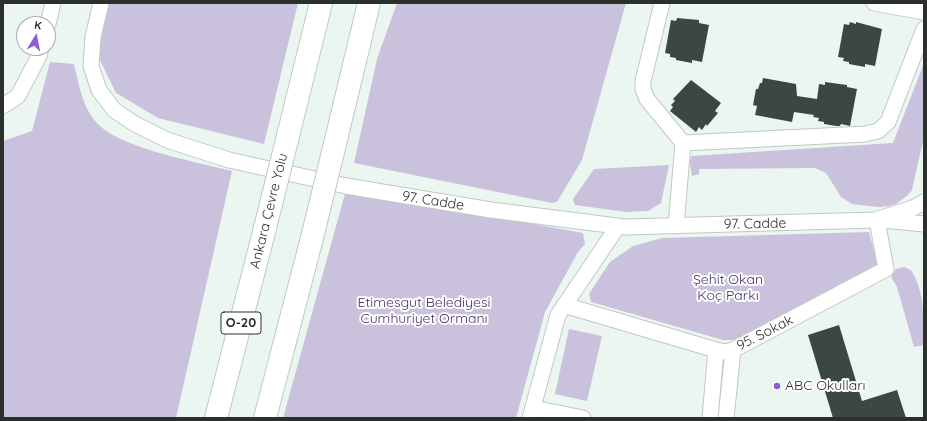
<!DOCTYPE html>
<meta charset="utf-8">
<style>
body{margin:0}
#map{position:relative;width:927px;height:421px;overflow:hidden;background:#eaf6ef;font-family:Quicksand,sans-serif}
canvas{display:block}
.frame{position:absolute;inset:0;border:4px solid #2b302d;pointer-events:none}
.north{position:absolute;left:16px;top:16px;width:40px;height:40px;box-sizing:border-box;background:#fff;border:1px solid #aaacab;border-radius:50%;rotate:10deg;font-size:11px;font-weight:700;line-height:16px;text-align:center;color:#2b302d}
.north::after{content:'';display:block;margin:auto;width:14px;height:18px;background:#8e5ed8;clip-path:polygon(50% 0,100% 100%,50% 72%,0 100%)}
</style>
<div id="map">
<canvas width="927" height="421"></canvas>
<div class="frame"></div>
<div class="north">K</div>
</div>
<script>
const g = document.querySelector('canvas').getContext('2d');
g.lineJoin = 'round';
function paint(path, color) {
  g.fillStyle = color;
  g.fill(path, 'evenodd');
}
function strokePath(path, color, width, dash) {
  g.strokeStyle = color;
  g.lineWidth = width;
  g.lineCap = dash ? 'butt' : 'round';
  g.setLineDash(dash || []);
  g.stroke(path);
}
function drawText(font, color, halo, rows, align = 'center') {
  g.font = font + ' Quicksand,sans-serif';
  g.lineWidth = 4;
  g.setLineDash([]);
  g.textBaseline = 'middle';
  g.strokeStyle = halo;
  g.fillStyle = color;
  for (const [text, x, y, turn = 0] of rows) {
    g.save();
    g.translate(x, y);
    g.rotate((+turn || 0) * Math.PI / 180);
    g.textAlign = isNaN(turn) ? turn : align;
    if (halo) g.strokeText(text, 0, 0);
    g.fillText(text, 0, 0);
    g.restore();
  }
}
const green = new Path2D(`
 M108,3H298L264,144L158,118L116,93L98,56Z
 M397,3H626L582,160L557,202L552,203L354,163L377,59Z
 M50,62L74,64C79,86 83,110 100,126C125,149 197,162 232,171L176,418H3V141L32,131Z
 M924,63V137L912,190L908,195L896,204L889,206L878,207L852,204L841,197L826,173L815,168L699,169V174L692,176L690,164L691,156L893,143Z
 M669,165L661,203L648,211L626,212L575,205L573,199L594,169Z
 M346,190L583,233L585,244L578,252L545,312L516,418H283Z
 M869,232L878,266L736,340H723L591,302L589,294L610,262L633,246L662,238Z
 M904,267L911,270C925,292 924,320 924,345L914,347L897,287L891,277L896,269Z
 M569,329L602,336L587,401L555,394Z`);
const building = new Path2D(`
 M677,18L699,20V23L709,25L702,62L692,60V63L676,60V58L670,57V54L665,53L671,20L676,21Z
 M850,22L856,24V22L882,29L875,66L865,64V67L849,64V62L843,61L844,58L838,57L844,24L849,25Z
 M763,78L796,84L797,96L817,99L819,84L825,85V82L847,85V87L857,89L850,126L841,124L840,126H836L824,124V122L818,121L819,118L813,117L814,115L794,112L792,122L755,115L757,106L753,105L756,89H758L760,83H762Z
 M691,80L721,103L715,111L718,113L707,126L706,124L702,130L699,127L696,132L670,111L673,107L671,105L675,101L673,99Z
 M839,325L862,401L897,390L906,418H833L808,335Z`);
const minor = new Path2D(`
 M101,3L93,37L91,66L99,90L114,110L135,124L167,140L229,160L346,186L491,210L625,227L875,220L913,208L924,202
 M662,3L643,81V89L647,99L683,143L676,226
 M874,3L924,12
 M48,24L53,3
 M3,106L18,96L39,56L41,48
 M683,143L865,134L878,131L888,122L924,29
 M883,220L924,224
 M564,305L716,350L725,352L733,350L886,269L877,220
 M533,408L583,418
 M530,418L558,315L618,226
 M710,418L716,350
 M726,418L733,350`);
const highway = new Path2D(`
 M288,136L321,3
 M334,148L369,3
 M216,418L265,228
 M265,418L312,238`);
const highwayBridge = new Path2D(`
 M265,228L288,136
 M312,238L334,148`);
const markers = [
 [777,386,4,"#8e5ed8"]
];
const shields = [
 [241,323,40]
];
const shieldNames = [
 ["O-20",241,323]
];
const streetNames = [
 ["97. Cadde",433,201,9],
 ["Ankara Çevre Yolu",269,211,-76],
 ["97. Cadde",755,224,-1],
 ["95. Sokak",765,333,-27]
];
const parkNames = [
 ["Şehit Okan",728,280],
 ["Koç Parkı",728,296],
 ["Etimesgut Belediyesi",424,303],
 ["Cumhuriyet Ormanı",424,319]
];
const poiNames = [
 ["ABC Okulları",785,386]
];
paint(green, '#cac2dd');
paint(building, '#3d4742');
strokePath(minor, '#becac3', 17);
strokePath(highway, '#becac3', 24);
strokePath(minor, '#fff', 15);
strokePath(highway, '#fff', 22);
strokePath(highwayBridge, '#becac3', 24, []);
strokePath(highwayBridge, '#fff', 22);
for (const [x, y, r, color] of markers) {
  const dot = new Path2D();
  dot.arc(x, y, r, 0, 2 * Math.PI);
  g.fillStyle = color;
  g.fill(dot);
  strokePath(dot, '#fff', 1.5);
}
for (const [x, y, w] of shields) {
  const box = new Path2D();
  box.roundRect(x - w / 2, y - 11, w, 22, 3);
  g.fillStyle = '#fff';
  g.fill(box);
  strokePath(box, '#2b302d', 1);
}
drawText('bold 13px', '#2b302d', null, shieldNames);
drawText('14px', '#2b302d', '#fff', streetNames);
drawText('14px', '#443364', '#fff', parkNames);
drawText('14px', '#2b302d', '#fff', poiNames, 'left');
</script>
